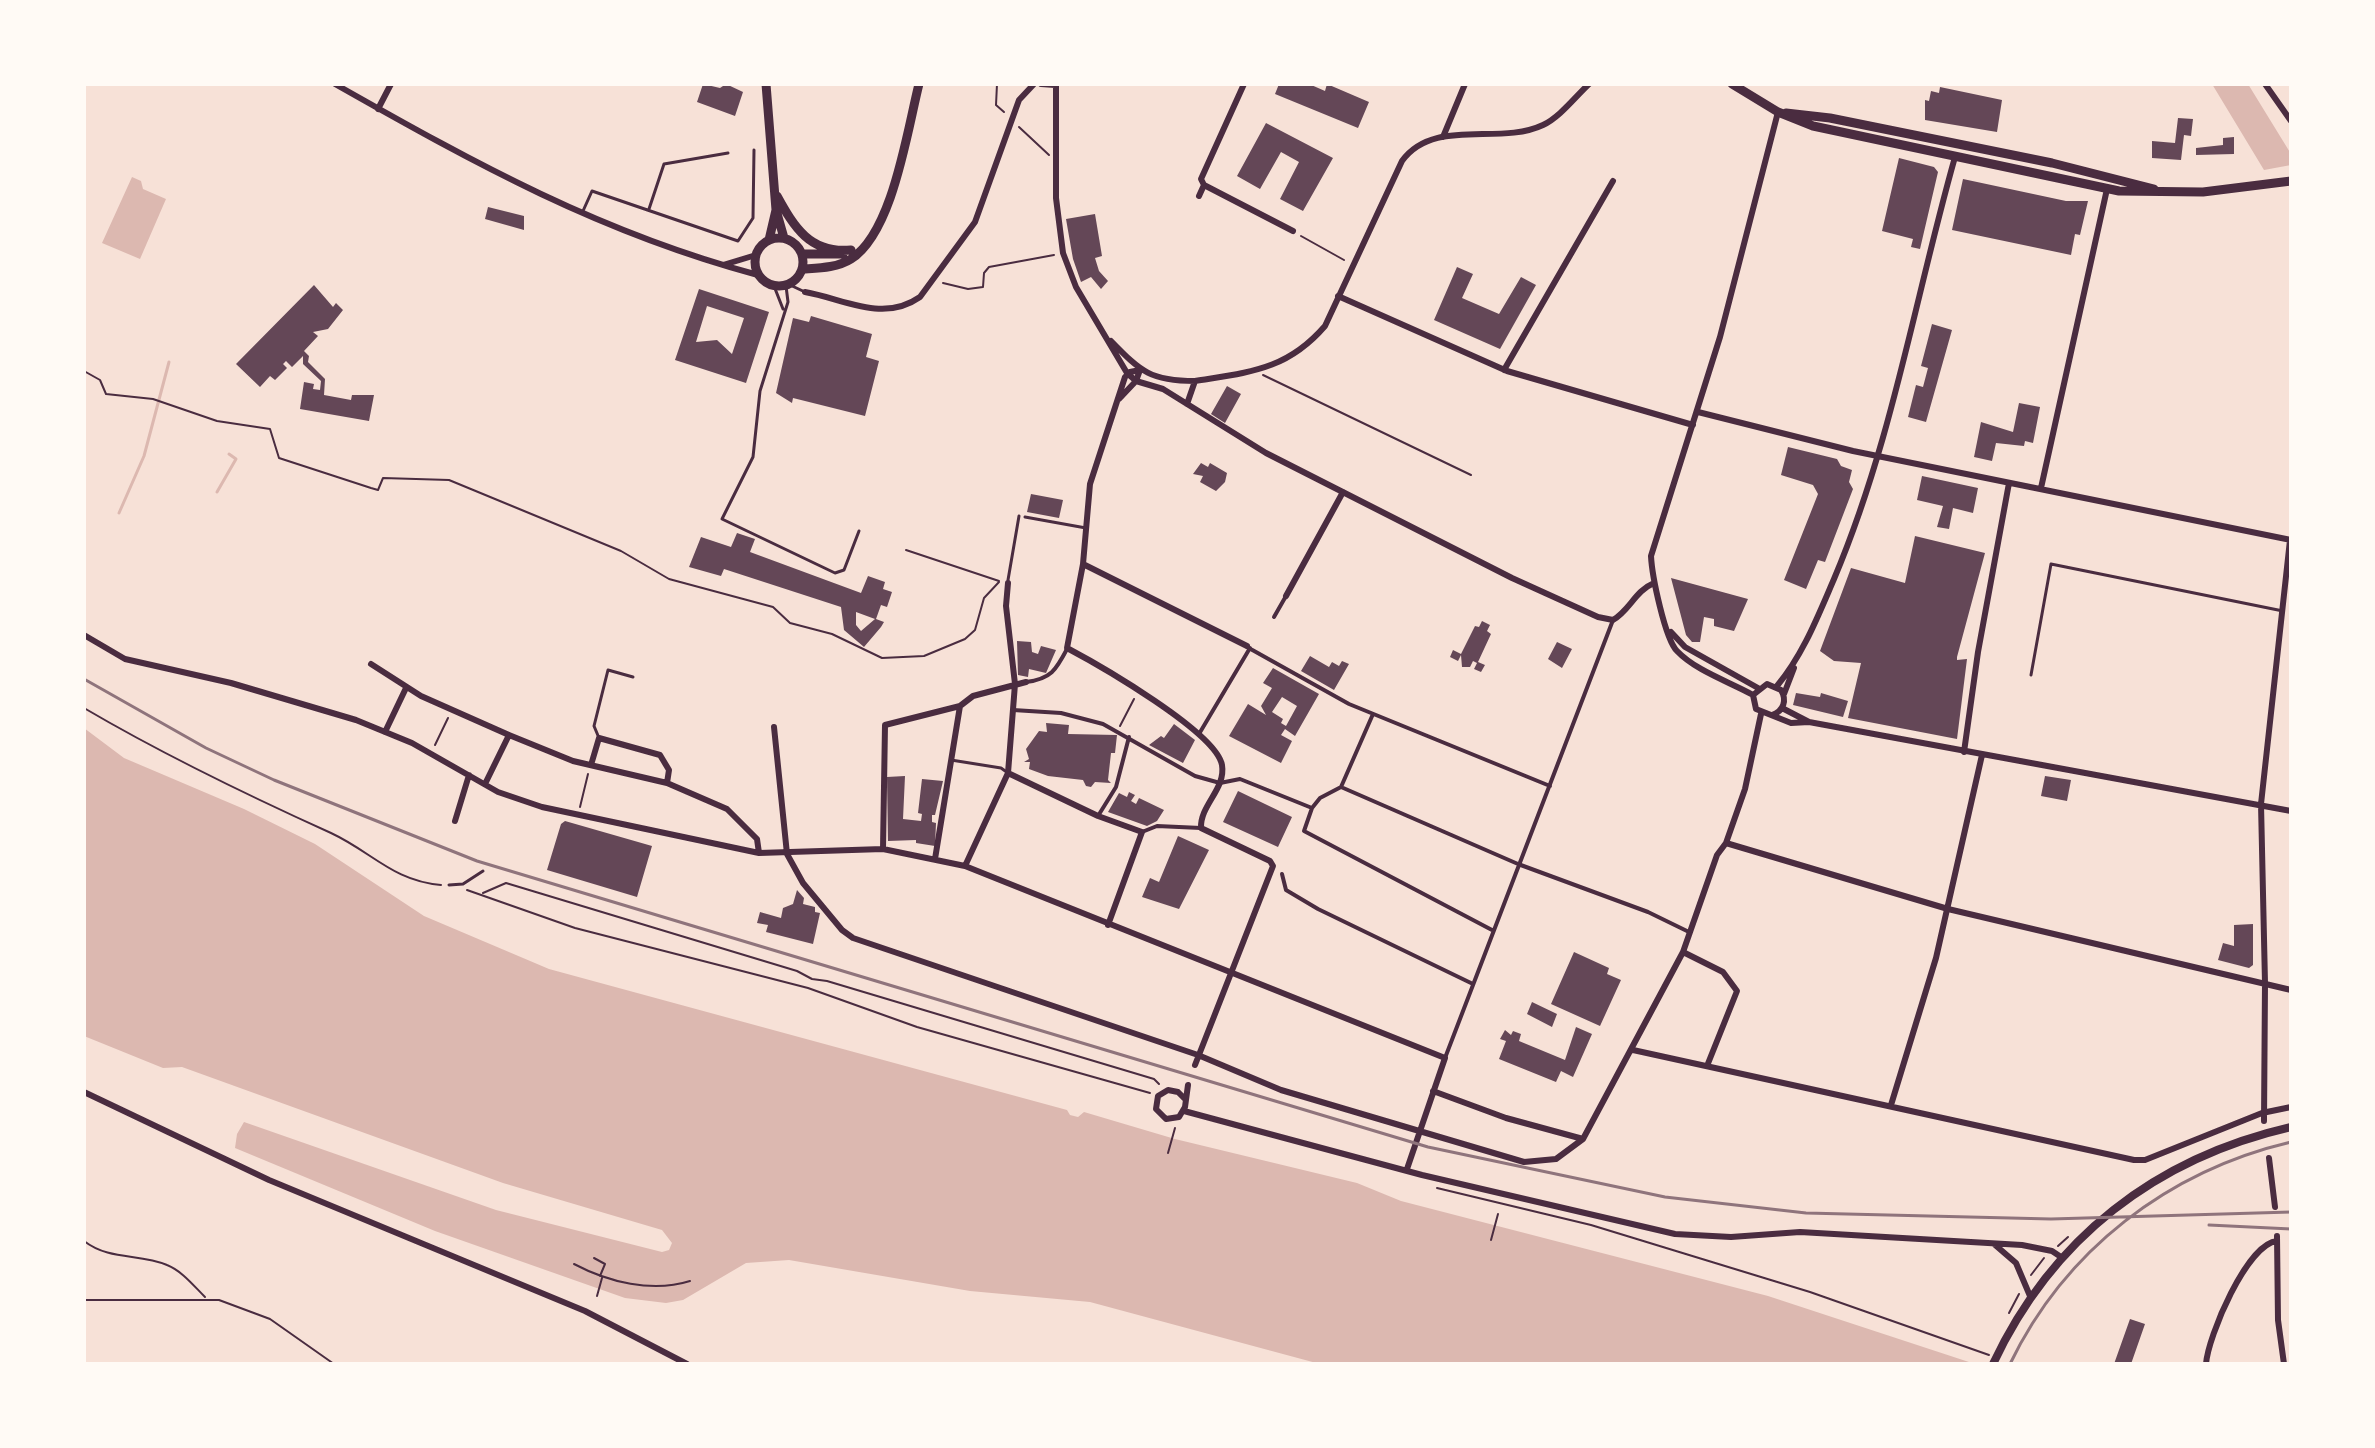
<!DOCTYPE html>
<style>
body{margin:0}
#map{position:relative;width:2375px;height:1448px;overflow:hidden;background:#f7e1d7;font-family:Rubik,sans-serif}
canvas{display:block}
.frame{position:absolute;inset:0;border:86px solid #fffaf5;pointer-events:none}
</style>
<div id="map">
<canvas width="2375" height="1448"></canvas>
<div class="frame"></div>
</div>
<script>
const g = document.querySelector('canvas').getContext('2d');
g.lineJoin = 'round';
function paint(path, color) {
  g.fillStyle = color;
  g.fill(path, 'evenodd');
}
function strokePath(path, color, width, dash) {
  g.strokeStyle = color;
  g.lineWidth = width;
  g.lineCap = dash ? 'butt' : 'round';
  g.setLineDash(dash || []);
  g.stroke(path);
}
const water = new Path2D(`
 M2212,84H2248L2291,154V165L2264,170Z
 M132,177L141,181L143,189L166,199L140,259L102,243Z
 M84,728L124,758L244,809L315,844L424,916L549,969L1067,1110L1070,1115L1078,1117L1084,1112L1175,1139L1357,1183L1401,1201L1768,1296L1975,1364H1320L1090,1302L970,1291L789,1260L746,1263L683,1300L666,1303L625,1298L435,1231L235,1148L237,1134L244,1122L496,1210L662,1252L669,1250L672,1243L662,1230L503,1183L182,1067L163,1068L84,1036Z`);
const stream = new Path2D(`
 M217,492L236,459L229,454
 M119,513L144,456L169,362`);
const building = new Path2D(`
 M703,84L720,88L726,84L743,92L735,116L697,102Z
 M1279,84H1309L1325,91L1327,84L1369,102L1358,128L1275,94Z
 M1940,87L2002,100L1997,132L1925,120V100L1929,101L1931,91L1939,93Z
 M2178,118L2193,119L2191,136L2184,135L2181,160L2152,158V141L2175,143Z
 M1266,123L1333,158L1303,211L1280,199L1299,162L1281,152L1260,189L1237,176Z
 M2234,137V154L2196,155V148L2223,145V138Z
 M1899,158L1934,167L1938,172L1920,249L1911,247L1913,239L1882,231Z
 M1963,179L2066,201H2088L2080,235L2075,234L2071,255L1952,230Z
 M488,207L524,216V230L485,219Z
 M1095,214L1102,256L1095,258L1099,271L1108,281L1101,289L1091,277L1081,282L1073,259L1066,219Z
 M1457,267L1473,274L1462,298L1499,314L1521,277L1536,285L1500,349L1434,320Z
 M314,285L333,307L336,303L343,310L328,329L313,332L318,336L304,351L309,356L308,362L325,379L324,395L351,400L352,395H374L369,421L300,409L304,382L314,384L313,389L320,390L321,381L303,364V356L292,367L286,361L283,364L287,368L275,380L270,376L260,387L236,364Z
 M699,289L769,312L746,383L675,360ZM707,306L744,318L732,354L717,340L696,342Z
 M811,316L872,334L866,357L879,361L865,416L793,398L792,403L776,393L793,318L809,322Z
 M1932,324L1952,330L1926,422L1908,417L1916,385L1923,387L1928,368L1921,366Z
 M1227,386L1241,394L1225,423L1211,414Z
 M2019,403L2040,407L2033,443L2025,441L2024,446L1996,443L1992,461L1974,457L1981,422L2013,432Z
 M1788,447L1837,459L1841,466L1852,470L1849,482L1853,489L1825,562L1818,560L1806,589L1784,580L1818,494L1813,485L1781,475Z
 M1201,463L1208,467L1210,463L1227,473L1225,482L1216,491L1200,482L1203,476L1193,474Z
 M1922,476L1978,488L1973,513L1953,508L1949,529L1937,527L1943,506L1917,500Z
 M1031,494L1063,500L1059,518L1027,512Z
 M737,533L755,539L750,552L861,593L868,576L885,582L883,589L892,592L887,607L881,605L876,619L884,622L881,627L864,647L844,630L841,607L724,569L721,576L689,567L701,537L731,547ZM856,612L875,619L861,631L856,625Z
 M1915,536L1985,553L1957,657V660L1967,659L1957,739L1848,718L1861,663L1834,661L1820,651L1851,568L1905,583Z
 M1671,578L1748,599L1734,631L1714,626V619L1704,617L1700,642H1692L1686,635Z
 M1482,621L1490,625L1487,631L1491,634L1478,662L1485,665L1481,672L1474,669L1477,663L1473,661L1470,667H1462L1461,655L1458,661L1450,657L1453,650L1461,654L1475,626L1479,627Z
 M1017,641L1031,642L1032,652L1038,654L1041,646L1056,650L1046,673L1029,669L1028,677L1018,675Z
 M1557,642L1572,649L1562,668L1548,659Z
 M1310,656L1329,667L1332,662L1339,666L1342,661L1349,664L1334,690L1301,671Z
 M1273,668L1319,694L1295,736L1285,729L1281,735L1292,741L1281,763L1229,736L1248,704L1266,715L1261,706L1272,688L1263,683ZM1282,697L1297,706L1286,726L1281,723L1283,719L1272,712Z
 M1796,693L1820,697L1821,693L1848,701L1843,717L1793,705Z
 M1046,723L1069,725L1068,734L1117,735L1115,753H1111L1108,780L1111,783L1095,782L1091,787L1086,786L1083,780L1048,776L1029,769L1030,762H1024L1029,759L1026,749L1039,731L1047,732Z
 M1174,724L1195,740L1183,763L1149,745L1161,736L1164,738Z
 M905,776L903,819L921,821L922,814L918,813L922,779L943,781L935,815H932V822L936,823L935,846L916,843V840L888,841L887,777Z
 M2045,776L2071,780L2067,801L2041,796Z
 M1238,791L1292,817L1278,847L1223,822Z
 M1129,792L1135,795L1131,801L1136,804L1139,798L1164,810L1157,821L1147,826L1108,812L1119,793L1127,797Z
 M565,821L652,846L637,897L547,870L561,824Z
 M1178,836L1209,850L1179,909L1142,897L1150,878L1159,882Z
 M797,890L804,898L803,904L815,907V912L820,913L813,944L766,932L768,925L757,923L760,912L781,918L783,908L793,904Z
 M2253,924V965L2249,968L2218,960L2223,943L2234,946V925Z
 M1574,952L1609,968L1607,974L1621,980L1600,1026L1551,1004Z
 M1532,1002L1557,1014L1552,1027L1527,1014Z
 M1576,1027L1592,1034L1573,1077L1561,1071L1556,1082L1499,1059L1506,1041L1500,1039L1505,1030L1511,1035L1513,1031L1521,1034L1519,1041L1565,1060Z
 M2130,1319L2145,1324L2131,1364H2114Z`);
const path = new Path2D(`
 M997,84L996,105L1004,112
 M1019,127L1049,155
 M1301,236L1344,260
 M943,283L968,289L983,287L984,273L989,267L1054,255
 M84,371L100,380L106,394L153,399L217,421L270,429L279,458L371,488L378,490L383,478L449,480L621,551L669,579L773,607L790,623L832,634L882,658L924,656L965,639L975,630L984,598L999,582
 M1263,375L1471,475
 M906,550L999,581
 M84,708C164,755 247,795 331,833C372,852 393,881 441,885
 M1120,726L1134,699
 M435,745L448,718
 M580,807L588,774
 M467,890L575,928L808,988L917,1027L1150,1093
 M483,893L506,883L797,971L812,979L827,981L1154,1079L1159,1084
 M1168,1153L1175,1128
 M1437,1188L1591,1225L1810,1292L1989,1355
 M1491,1240L1498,1214
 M84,1241C110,1261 139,1253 167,1265C182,1271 193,1285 205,1297
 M2058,1246L2068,1237
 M594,1258L605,1264L600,1276
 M574,1264C608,1282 652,1293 690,1281
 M2031,1275L2044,1258
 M597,1296L602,1278
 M84,1300H219L270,1319L334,1364
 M2009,1313L2019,1294`);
const service = new Path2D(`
 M649,209L664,164L728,153
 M583,211L592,191L738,241L753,218L754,150
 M790,285L805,292
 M774,286L783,309
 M786,286L788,302L760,391L753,457L722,519L835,573L844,570L859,531
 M1025,517L1086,528
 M1008,580L1019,516
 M2031,675L2051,564L2283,611
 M599,738L594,726L608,670L633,677
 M951,760L1001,768L1008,773
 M449,885L463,884L483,871`);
const pedestrian = new Path2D(`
 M1274,617L1286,596
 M1247,647L1349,704L1550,786
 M1026,682C1051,679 1056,670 1067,649
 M1013,710L1061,713L1103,724L1195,776L1220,783L1240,779L1312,808L1304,831L1492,930
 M1199,734L1250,648
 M1341,787L1518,864L1648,912L1689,932
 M1341,787L1373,714
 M1312,808L1320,798L1341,787
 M1098,816L1116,787L1129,737
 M1142,832L1157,826L1201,828
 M1282,874L1286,890L1318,909L1473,984
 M1445,1058L1613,620`);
const minor = new Path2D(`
 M335,84C476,164 601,233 758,275
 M1041,84L1055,85
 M1056,84V198L1063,253L1076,287L1127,373L1136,381L1163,389L1266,453L1512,578L1598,617L1613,620C1630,610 1635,591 1654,583
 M1244,84L1201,179L1204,185L1293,231
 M2265,84L2291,121
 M378,109L391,84
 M1443,137L1465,84
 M1199,196L1204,185
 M723,265L756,255
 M805,292C845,299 883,323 920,297L975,222L1019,100L1034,84
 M1338,296L1507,371L1693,425
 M1111,341C1141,372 1151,381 1195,381
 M1504,370L1613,181
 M1119,399L1136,381L1140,370L1130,372L1125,377L1090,484L1083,564L1067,648C1099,665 1216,732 1222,765C1226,789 1200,805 1201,828L1270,861L1273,866L1195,1065
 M1187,404L1195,381C1250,372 1287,370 1325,326L1402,161C1434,117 1499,146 1543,125C1560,117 1575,97 1589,84
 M1698,412L1853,451L2291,540
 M2041,488L2107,189
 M1083,564L1247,646
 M1286,596L1343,492
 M1671,632L1685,647L1758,688
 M84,635L125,659L231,683L356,720L412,743L498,792L542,807L759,853L883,849L965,866L1445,1058L1407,1169
 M371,664L421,696L509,735L573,761L667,783L727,809L757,839L759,853
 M1777,686C1803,655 1818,616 1834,579C1892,442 1915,298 1955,157
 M1784,694L1794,668
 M1753,695C1730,682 1696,671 1677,651C1665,639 1652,576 1651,556L1720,337L1778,112
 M1782,708L1809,722
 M1772,715C1784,711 1787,700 1781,690L1767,684L1753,695L1756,709L1791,723L1809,722L2291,811
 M774,727L787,854L803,883L842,930L853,938L1198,1055L1281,1090L1524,1162L1556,1159L1583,1139L1683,952L1717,855L1726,843
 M385,732L406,688
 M1964,752L1978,652L2009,483
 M591,765L599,738L660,755L669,770L667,783
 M1008,773L1098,816L1142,832L1108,925
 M485,784L509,735
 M455,821L469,775
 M1726,843L1948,909L2291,990
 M1726,843L1745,789L1761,714
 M883,849L885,725L960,706L973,696L1026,682
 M935,859L960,706
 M965,866L1008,773L1015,684L1006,606L1008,583
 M1683,952L1723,972L1737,991L1707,1066
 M1633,1050L2134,1160H2145L2262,1113L2291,1107
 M1433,1091L1506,1118L1583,1139
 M84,1092L269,1180L585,1311L687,1364
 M1185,1099L1178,1092L1168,1090L1158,1096L1156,1109L1166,1119L1179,1117L1185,1107L1188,1085
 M1891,1105L1936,958L1982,755
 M1184,1111L1422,1175L1675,1234L1731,1237L1800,1232L2022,1245L2052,1251L2061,1257
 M2264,1121L2265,983L2261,804L2290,540
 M2269,1158L2275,1207
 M2277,1236L2278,1320L2284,1364
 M1994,1244L2016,1263L2030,1296
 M2206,1364C2208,1336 2247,1244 2277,1241`);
const secondary = new Path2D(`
 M1993,1364C2052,1238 2156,1158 2291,1127`);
const primary = new Path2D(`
 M766,84L776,210L769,240
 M1732,84L1778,112L1813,126L2119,191L2203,192L2291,181
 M1786,113L1830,118L2052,163L2154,189
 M777,196C794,227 810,254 851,250
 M776,210L784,238
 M755 262a24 24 0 1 1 48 0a24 24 0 1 1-48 0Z
 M803,254H843
 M803,269C818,268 837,268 851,259C893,232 907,131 919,84`);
const rail = new Path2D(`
 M84,679L206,748L274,780L477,861L1428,1147L1665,1197L1806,1213L2051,1219L2291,1212
 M2209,1225L2291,1229
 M2010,1364C2065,1250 2168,1171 2291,1142`);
paint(water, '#dcb8b0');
strokePath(stream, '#dcb8b0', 3);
paint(building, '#644757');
strokePath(path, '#4a2c40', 2);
strokePath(service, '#4a2c40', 3);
strokePath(pedestrian, '#4a2c40', 4);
strokePath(minor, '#4a2c40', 6);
strokePath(secondary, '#4a2c40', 8);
strokePath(primary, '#4a2c40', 9);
strokePath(rail, '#8f747c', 3);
</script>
